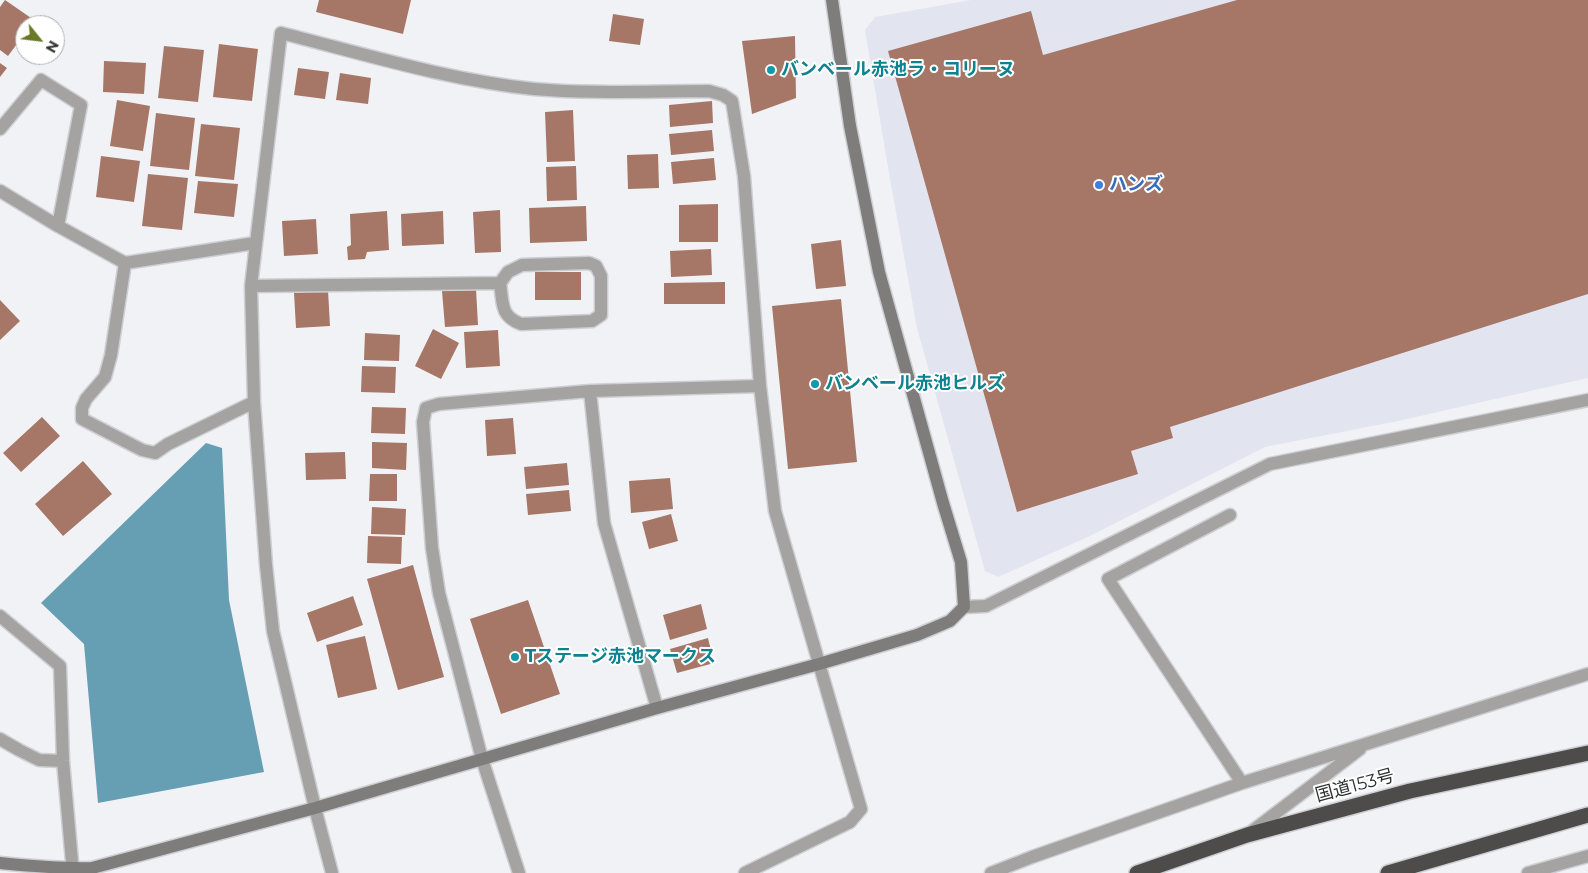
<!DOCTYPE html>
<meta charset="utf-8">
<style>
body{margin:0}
#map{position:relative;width:1588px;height:873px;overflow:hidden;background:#f1f2f5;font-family:Montserrat,sans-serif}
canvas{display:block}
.north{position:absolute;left:15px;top:15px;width:50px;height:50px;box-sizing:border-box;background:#fff;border:1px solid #acadad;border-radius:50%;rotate:119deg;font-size:14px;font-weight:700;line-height:20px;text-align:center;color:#303132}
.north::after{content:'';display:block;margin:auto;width:18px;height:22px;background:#687927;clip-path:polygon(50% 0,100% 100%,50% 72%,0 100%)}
</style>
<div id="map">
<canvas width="1588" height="873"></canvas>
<div class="north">N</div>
</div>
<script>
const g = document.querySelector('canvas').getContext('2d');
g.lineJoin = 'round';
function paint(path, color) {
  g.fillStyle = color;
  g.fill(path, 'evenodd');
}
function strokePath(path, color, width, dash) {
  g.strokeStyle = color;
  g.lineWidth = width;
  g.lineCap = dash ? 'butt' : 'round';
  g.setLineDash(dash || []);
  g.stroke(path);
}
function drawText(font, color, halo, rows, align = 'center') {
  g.font = font + ' Montserrat,"Noto Sans JP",sans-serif';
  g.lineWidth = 4;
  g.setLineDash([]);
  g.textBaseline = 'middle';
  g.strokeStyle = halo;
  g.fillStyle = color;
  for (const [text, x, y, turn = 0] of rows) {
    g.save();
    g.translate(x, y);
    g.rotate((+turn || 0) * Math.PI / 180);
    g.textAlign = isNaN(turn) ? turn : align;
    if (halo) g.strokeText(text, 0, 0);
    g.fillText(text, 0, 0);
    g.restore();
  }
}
const built = new Path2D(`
 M971,0H1588V378L1398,421L1265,447L1090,536L998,577L985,571L917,328L890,179L865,30L875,17Z`);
const water = new Path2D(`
 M206,443L222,448L229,600L264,772L98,803L84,644L41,603Z`);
const building = new Path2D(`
 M5,0L34,20L31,25H25V33L8,56L0,50V7Z
 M319,0H411L403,34L316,12Z
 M1237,0H1588V294L1170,427L1173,438L1131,451L1138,474L1017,512L888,51L1031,11L1043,55Z
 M613,14L644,19L640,45L609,41Z
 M795,36L796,98L752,114L742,41Z
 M219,44L258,49L252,101L213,97Z
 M164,46L204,50L198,102L158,98Z
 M104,61L146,63L144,94L103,92Z
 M0,63L7,68L0,77Z
 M298,68L329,72L325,99L294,95Z
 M340,73L371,78L368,104L336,100Z
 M117,100L150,106L143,151L110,146Z
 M712,101L713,123L670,127L669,105Z
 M573,110L575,161L547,162L545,112Z
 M156,113L195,118L189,170L150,166Z
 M201,124L240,128L234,180L195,176Z
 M712,130L714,151L671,155L669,134Z
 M658,154L659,188L628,189L627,155Z
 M101,156L140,161L134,202L96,197Z
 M714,158L716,180L673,184L671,162Z
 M576,166L577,200L547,201L546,167Z
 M148,174L188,178L182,230L142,226Z
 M198,181L238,184L234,217L194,213Z
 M718,204V242H679V205Z
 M586,206L587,241L530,243L529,208Z
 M500,210L501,252L475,253L473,212Z
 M387,211L389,250L367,252L365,259L348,260L347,247L351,245L350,214Z
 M443,211L444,244L402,246L401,214Z
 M316,219L318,254L284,256L282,221Z
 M841,240L846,286L816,289L811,244Z
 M711,249L712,275L671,277L670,251Z
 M535,272H581V300H535Z
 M725,282V304H664V283Z
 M476,289L478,325L445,327L442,291Z
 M328,290L330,326L296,328L294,293Z
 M841,299L857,462L788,469L772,306Z
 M0,300L20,321L0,340Z
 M433,329L459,343L441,379L415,366Z
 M498,330L500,366L466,368L464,332Z
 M365,333L400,335L399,361L364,360Z
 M362,366L396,367L395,393L361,392Z
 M372,407L406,408L405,434L371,433Z
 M42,417L60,436L21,472L3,453Z
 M513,418L516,454L487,456L485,420Z
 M372,442L407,443L406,470L372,468Z
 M345,452L346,479L306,480L305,453Z
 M83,461L112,494L63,536L35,504Z
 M567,463L569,485L526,489L524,467Z
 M370,474H397V501H369Z
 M670,478L673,509L631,513L629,481Z
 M569,490L571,511L528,515L526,494Z
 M372,507L406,509L405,535L371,534Z
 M671,514L678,541L649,549L642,522Z
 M368,536L402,537L401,564L367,563Z
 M413,565L444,677L398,690L367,579Z
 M353,596L363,625L317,642L307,613Z
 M528,600L560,694L501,714L470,619Z
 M701,604L707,629L670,640L663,615Z
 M365,636L377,689L338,698L326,645Z
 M708,638L714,663L677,673L670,649Z`);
const street = new Path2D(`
 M0,129L41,80L81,105L58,226
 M0,191L58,226L125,263L255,243
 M125,263L111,355L105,377L86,399L82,408V419L142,450L155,453L168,444L254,402
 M251,286L500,283L508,272L522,265L589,263L596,266L601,276V315L592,321L521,324C500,316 503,303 500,283
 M590,391L604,523L657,708
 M1230,515L1108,579L1242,783
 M964,607L986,606L1270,464L1588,400
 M0,616L60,666L63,761L73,873
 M0,739L19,750L39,760L63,761
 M1251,832L1360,749
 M332,873L315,808L273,631L266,565L254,402L251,286L281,33C364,54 448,80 534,89C590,94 652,91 709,91L723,95L732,101L744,176L760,386L775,511L861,809L850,822L745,873
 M519,873L482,759L439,593L432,548L423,422L426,408L439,404L590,391L760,386
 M991,873L1032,857L1242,783L1588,674
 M1528,873L1588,856`);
const secondary = new Path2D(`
 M0,863C31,866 61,869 92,868L315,808L657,708L819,664L917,635L950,621L964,607L961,562L943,503L879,272L850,126L832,0`);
const highway = new Path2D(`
 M1137,873L1247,835L1410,791L1588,753
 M1388,873L1588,815`);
const markers = [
 [771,70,5,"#0f9aa8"],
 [1099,185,5,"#3f7fe0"],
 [815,384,5,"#0f9aa8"],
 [515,657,5,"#0f9aa8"]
];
const cultureNames = [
 ["バンベール赤池ラ・コリーヌ",781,70],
 ["バンベール赤池ヒルズ",825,384],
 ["Tステージ赤池マークス",525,657]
];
const shopNames = [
 ["ハンズ",1109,185]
];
const streetNames = [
 ["国道153号",1355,786,-15]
];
paint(built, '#e2e5f0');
paint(water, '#669fb3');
paint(building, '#a67667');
strokePath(street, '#cecfd2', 15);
strokePath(secondary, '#cecfd2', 15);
strokePath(highway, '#cecfd2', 18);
strokePath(street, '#a4a3a2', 12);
strokePath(secondary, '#7f7d7c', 12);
strokePath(highway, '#4e4b4b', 15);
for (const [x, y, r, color] of markers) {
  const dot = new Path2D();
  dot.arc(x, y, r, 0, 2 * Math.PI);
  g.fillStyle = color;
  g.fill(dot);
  strokePath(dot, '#fff', 2);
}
drawText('bold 18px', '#0d838f', '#fff', cultureNames, 'left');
drawText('bold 18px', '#366cbe', '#fff', shopNames, 'left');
drawText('18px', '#303132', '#fff', streetNames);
</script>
